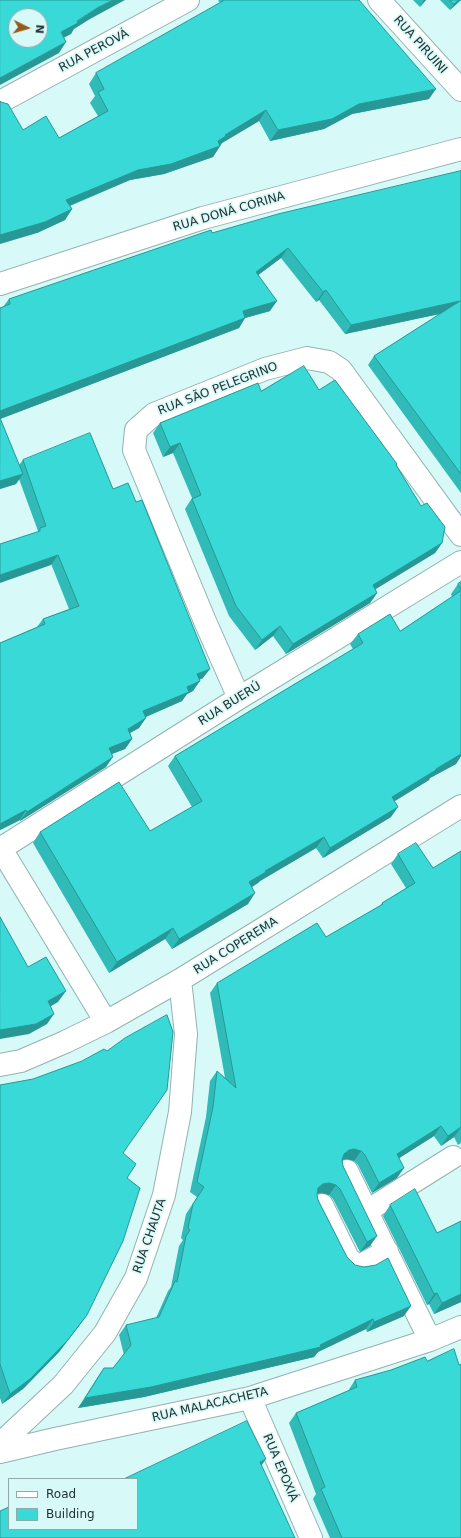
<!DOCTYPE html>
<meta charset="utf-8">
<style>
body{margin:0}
#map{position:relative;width:461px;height:1538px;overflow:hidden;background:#d7faf8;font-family:"DejaVu Sans",sans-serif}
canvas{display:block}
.legend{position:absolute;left:8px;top:1478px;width:130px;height:52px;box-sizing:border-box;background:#d7faf8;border:1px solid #8faaa8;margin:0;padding:5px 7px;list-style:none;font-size:12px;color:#243131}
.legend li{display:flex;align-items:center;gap:8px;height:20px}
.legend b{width:20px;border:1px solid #8faaa8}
.north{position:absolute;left:8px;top:8px;width:40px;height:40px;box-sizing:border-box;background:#d7faf8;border:1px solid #8faaa8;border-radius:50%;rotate:95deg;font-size:11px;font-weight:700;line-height:16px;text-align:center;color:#243131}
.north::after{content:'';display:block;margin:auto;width:14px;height:18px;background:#965b19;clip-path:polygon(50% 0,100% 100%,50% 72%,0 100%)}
</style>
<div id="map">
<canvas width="461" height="1538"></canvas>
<ul class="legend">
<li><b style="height:5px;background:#fff"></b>Road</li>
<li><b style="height:11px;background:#38d9d7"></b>Building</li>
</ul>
<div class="north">N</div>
</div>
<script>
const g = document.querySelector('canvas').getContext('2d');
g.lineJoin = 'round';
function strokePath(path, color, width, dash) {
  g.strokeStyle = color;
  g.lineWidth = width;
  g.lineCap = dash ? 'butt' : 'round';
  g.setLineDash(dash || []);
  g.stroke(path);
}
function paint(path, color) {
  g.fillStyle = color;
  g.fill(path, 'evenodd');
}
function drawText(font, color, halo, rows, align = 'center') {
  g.font = font + ' "DejaVu Sans",sans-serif';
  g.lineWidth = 3.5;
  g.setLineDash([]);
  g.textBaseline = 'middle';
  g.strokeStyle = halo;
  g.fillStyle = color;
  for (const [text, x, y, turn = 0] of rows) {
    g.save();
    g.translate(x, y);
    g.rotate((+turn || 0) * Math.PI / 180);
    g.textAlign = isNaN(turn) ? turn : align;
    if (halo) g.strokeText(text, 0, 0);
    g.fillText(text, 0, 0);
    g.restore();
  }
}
const minor = new Path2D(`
 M379,0L461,90
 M0,102L188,0
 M0,284L203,218L461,149
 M239,698L204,619L134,450L136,430L154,414L265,369L307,358L329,362L341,370L461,535
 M0,849L239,698L461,562
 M1,849L106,1022
 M0,1065L21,1061L65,1042L106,1022L180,980L461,806
 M347,1171L430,1340
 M322,1205L348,1258L356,1265L363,1264L387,1251
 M367,1211L453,1157
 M250,1398L311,1538
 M0,1444L63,1385L105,1333L136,1278L164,1195L180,1112L186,1034L180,980
 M0,1452L55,1439L250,1398L430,1340L461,1327`);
const wall = new Path2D(`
 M218,0H359L429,99L352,114L324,129L270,141L259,121L222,143L213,157L164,174L130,180L70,206L72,209L65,220L37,233L23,130L59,138L98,116L90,103L95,96L89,84L96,73L220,3Z
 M413,0H426L420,7Z
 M440,0H461L450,10Z
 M461,171V493L368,365L374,356L440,314L345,334L319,300L316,302L281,258L258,275L270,311L245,318L239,328L0,419L19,465L23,460L113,489L203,678L199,680L193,691L187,694L182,701L146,717L139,728L130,733L132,739L125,749L111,754L106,767L20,821V820L0,830V643L37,627L43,619L69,609L38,531L19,479L16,484L0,489V308L3,307L9,299L212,233Z
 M319,390L396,465L442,543L435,553L375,589L377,593L370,603L286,654L273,636L255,650L229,616L185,509L192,498L173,453L163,457L153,433L160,423L261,391Z
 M461,582V756L456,764L430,778L429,780L395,801L391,817L323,858L316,848L260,881L258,883L252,887L248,904L172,949L165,939L109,973L33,843L40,832L150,831L192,807L168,766L175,756L353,649L350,644L358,634L400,631L452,597L451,594L458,584Z
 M461,851V1143L458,1145L454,1137L441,1146L434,1136L399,1158L397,1178L372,1193L358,1165L354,1161L347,1159L342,1160L343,1166L370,1246L360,1252L333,1199L329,1195L322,1193L317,1194V1195L318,1200L347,1257L404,1316L367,1332L366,1329L318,1352L314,1357L144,1397L78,1408L97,1378L104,1368H113L124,1355L119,1335L126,1325L156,1318L168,1291L171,1287L179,1246L183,1240L181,1238L186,1214L197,1197L190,1192L206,1117L210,1081L217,1071L225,1078L210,993L217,983L326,937L380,906L382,903L406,888L391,864L398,854L433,868Z
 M0,1085L123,1153L127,1178L79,1326L59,1352L23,1389L2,1404L0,1398Z
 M390,1205L437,1233L461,1221V1302L434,1314L429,1304L427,1305L383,1216Z
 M355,1380L461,1538H330L313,1499L316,1494L289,1423L296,1413L348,1391Z`);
const shadedWall = new Path2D(`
 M113,0H125L90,19L74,29L71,34L54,43L61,32L97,8Z
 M424,0H426L420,7Z
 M459,0H461L450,10L454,4Z
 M66,42L59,53L0,85V78Z
 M436,89L429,99L352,114L324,129L270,141L278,130L359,104Z
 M266,110L259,121L222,143L219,147L220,146L213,157L164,174L130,180L59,210L66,200L138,170L218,141L225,135Z
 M72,209L65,220L37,233L0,244V235Z
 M288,248L281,258L249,282L256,272Z
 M326,290L319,300L316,302L323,292Z
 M277,301L270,311L245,318L239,328L0,419V411L243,311Z
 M460,301L453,311L345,334L351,325Z
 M180,443L173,453L163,457L170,447Z
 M23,474L16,484L0,489V481Z
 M442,543L435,553L366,595L373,585Z
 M58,555L51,565L0,583V575Z
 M377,593L370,603L286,654L293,644Z
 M280,626L273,636L255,650L262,640Z
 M210,669L203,678L190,684L197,674Z
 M200,681L193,691L187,694L182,701L136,721L143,711L187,687Z
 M146,718L139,728L121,738L128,729Z
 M132,739L125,749L102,758L109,748Z
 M461,749V756L456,764L430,778L429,780L385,807L392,797Z
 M113,757L106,767L20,821L27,812Z
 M398,807L391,817L323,858L330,848Z
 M26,810L20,820L0,830V824Z
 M324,837L316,848L260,881L258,883L242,893L249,882L265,871Z
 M255,893L248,904L172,949L179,939Z
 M173,928L165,939L109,973L117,962Z
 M66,991L58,1002L41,1012L48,1001Z
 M54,1014L47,1024L29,1034L0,1039V1030Z
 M441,1126L434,1136L390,1164L397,1154Z
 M461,1127L454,1137L441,1146L448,1136Z
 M354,1149L361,1151L354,1161L347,1159L342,1160L344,1154L349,1150Z
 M404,1168L397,1178L372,1193L379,1183Z
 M329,1183L336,1185L329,1195L322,1193L316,1194L318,1188L323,1184Z
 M377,1236L370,1246L360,1252L367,1242Z
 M437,1293L429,1304L427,1305L434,1294Z
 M461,1294V1302L434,1314L442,1303Z
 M411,1306L404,1316L367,1332L374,1322Z
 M87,1315L59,1352L23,1389L2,1404L10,1394Z
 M373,1319L366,1329L318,1352L314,1357L144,1397L78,1408L85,1398L320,1345Z
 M266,1459L256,1473L260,1462Z`);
const building = new Path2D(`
 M0,0H113L97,8L77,21L78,23L61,32L66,42L0,78ZM16,16H40V40H16Z
 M225,0H359L436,89L359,104L332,119L278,130L266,110L225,135L226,136L218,141L220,146L171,164L138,170L66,200L72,209L45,222L0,235V101L1,102L8,104L23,130L46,116L59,138L108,111L98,92L104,89L96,73Z
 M450,0H459L454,4Z
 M461,171V474L374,356L460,301L351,325L326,290L323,292L288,248L256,272L277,301L243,311L245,318L0,411V308L10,304L9,299L211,230L212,233L278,214Z
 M304,366L319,390L335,380L397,464L396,465L421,506L427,503L445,527L442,543L373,585L377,593L293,644L280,626L262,640L236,606L192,499L201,495L180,443L170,447L160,423L258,383L261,391Z
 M0,418L23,474L0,481Z
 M90,433L113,489L128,483L136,502L142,500L210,669L197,674L200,681L187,687L189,692L143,711L146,718L128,729L132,739L109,748L113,757L27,812L26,810L0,824V643L45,624L43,619L79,606L58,555L0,575V544L40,531V528L46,526L23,460Z
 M461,582V589L458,584Z
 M461,591V754L436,769V770L392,797L398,807L330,848L324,837L265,871L266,872L249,882L255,893L179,939L173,928L117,962L40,832L119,782L150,831L202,801L175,756L363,643L358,634L390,614L400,631Z
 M416,843L433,868L461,851V1127L448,1136L441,1126L397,1154L404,1168L379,1183L365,1155L361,1151L354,1149L349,1150L344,1154L342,1160L343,1166L377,1236L367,1242L340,1189L336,1185L329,1183L323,1184L318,1188L317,1195L318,1200L347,1257L355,1265L364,1267L376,1265L388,1258L411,1306L374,1322L373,1319L320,1345L321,1347L151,1387L85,1398L104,1368H113L131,1345L126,1325L159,1317L175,1281L177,1282L186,1236L190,1230L188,1228L193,1204L204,1187L197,1182L213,1107L217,1071L236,1088L217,983L317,923L326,937L383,904L382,903L415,883L398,854Z
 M0,917L28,967L46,957L66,991L48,1001L54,1014L36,1024L0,1030Z
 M167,1015L173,1032L167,1090L123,1153L136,1164L127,1178L140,1188L123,1241L87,1315L67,1341L30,1379L10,1394L0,1364V1085L33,1079L82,1061L104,1049L107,1051L125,1038Z
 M415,1189L437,1233L461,1221V1294L442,1303L437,1293L434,1294L390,1205Z
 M454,1349L459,1365L461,1364V1538H342L321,1489L325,1487L296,1413L357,1387L355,1380L391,1370L425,1357L427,1361Z
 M247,1421L266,1459L260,1462L295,1538H0V1511L9,1507V1529H137V1479H124Z`);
const streetNames = [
 ["RUA PIRUINI",420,45,48],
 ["RUA PEROVÁ",94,51,-28],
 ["RUA DONÁ CORINA",229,212,-16],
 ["RUA SÃO PELEGRINO",218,389,-21],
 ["RUA BUERÚ",230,704,-32],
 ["RUA COPEREMA",236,946,-32],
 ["RUA CHAUTA",150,1236,-71],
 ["RUA MALACACHETA",210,1405,-13],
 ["RUA EPOXIÁ",280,1468,67]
];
strokePath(minor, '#92b2b1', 24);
strokePath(minor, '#fff', 22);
paint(wall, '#30bbb9');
paint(shadedWall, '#279896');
paint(building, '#38d9d7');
strokePath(building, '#279896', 1);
drawText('12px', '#243131', '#d7faf8', streetNames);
</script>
